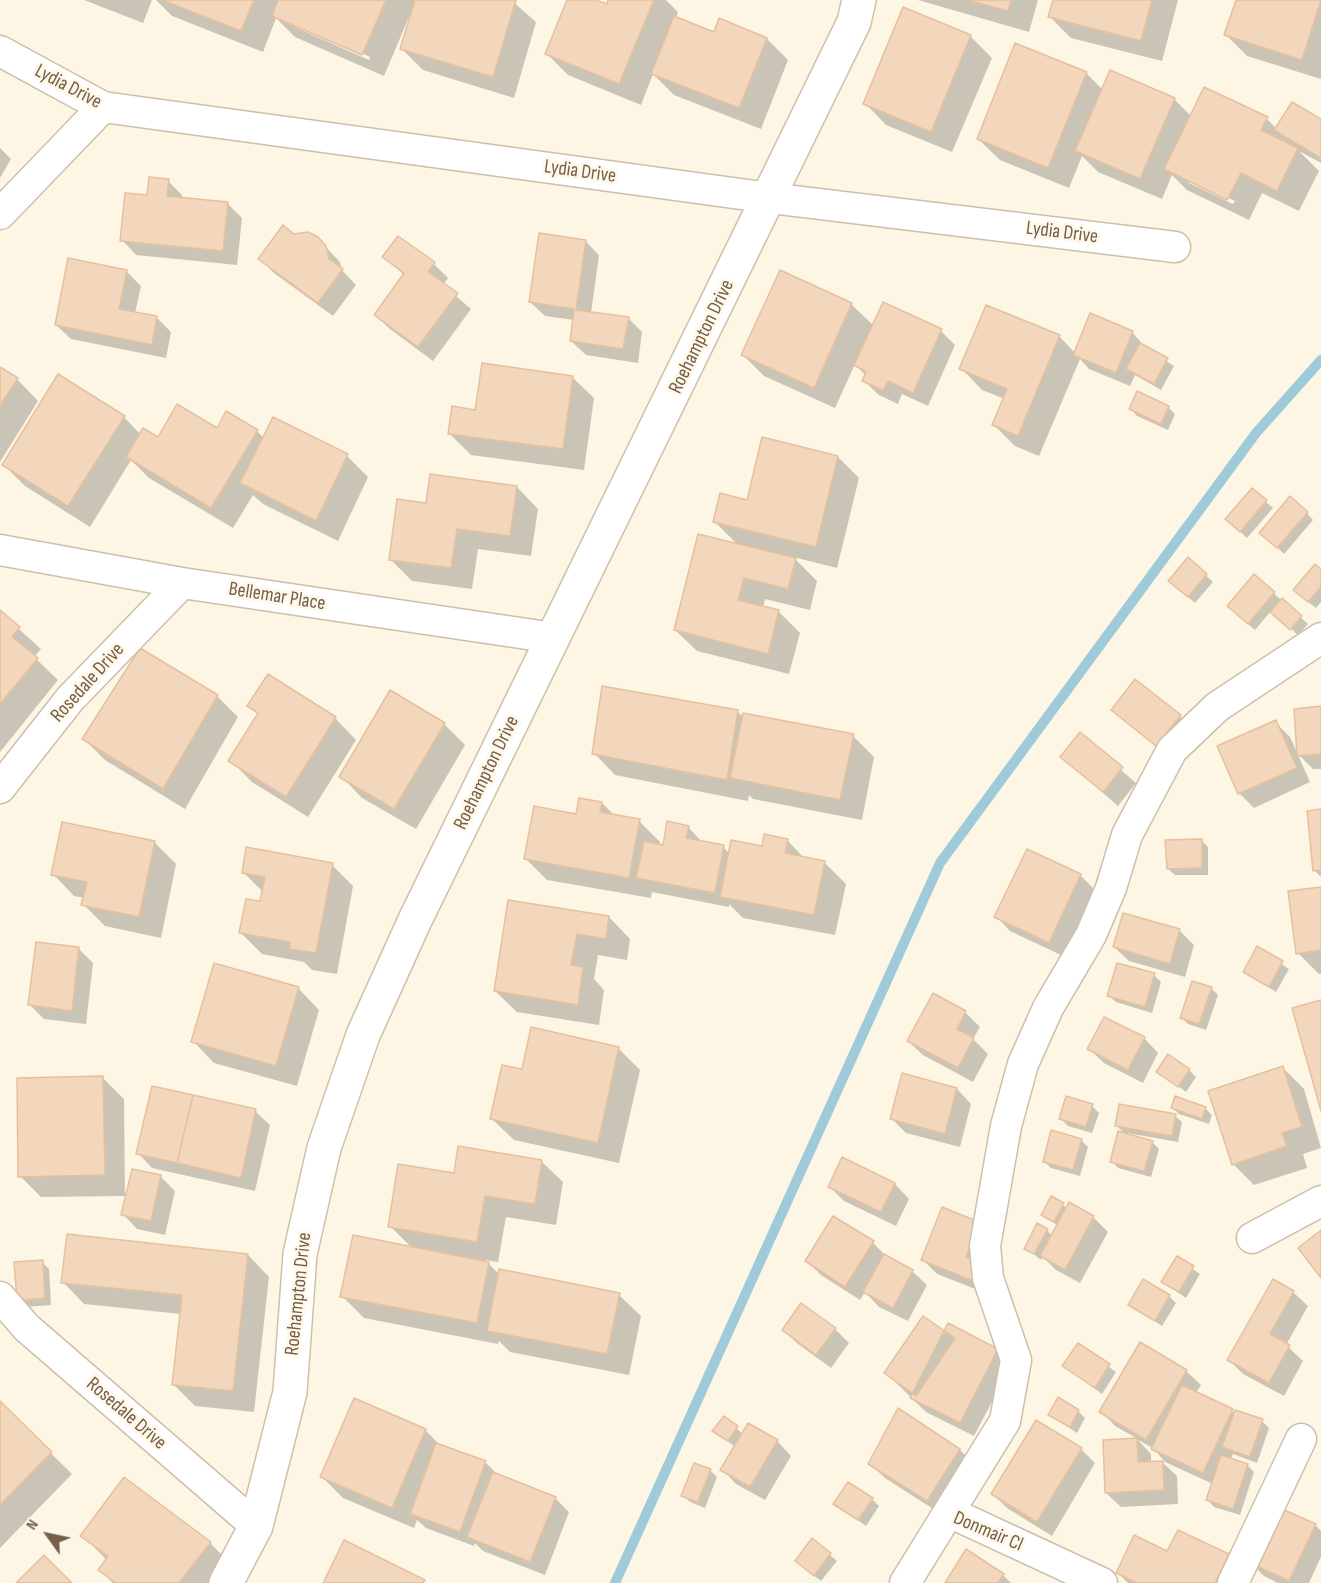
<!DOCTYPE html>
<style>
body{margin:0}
#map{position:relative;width:1321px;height:1583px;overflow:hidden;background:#fdf6e5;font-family:"Sofia Sans Condensed",sans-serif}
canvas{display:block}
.north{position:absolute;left:18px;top:1505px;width:60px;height:60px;-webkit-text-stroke:4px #fff9ec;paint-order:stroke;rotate:303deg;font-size:16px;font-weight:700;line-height:24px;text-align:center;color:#765e49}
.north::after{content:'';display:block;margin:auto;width:21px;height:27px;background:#765e49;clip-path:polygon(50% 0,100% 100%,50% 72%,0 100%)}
</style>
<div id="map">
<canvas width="1321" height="1583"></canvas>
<div class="north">N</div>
</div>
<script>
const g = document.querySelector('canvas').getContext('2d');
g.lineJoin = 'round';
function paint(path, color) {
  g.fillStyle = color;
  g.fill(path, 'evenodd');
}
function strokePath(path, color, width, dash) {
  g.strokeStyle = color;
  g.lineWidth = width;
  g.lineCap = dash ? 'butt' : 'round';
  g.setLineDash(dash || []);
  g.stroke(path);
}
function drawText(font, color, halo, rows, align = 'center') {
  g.font = font + ' "Sofia Sans Condensed",sans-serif';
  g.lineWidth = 6;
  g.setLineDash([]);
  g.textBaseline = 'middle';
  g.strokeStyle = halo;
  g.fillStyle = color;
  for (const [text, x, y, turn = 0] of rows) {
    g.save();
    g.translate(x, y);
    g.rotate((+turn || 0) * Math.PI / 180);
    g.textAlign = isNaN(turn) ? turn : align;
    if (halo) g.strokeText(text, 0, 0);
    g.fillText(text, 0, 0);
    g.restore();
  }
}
const shadow = new Path2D(`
 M84,0H152L143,23Z
 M156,0H511L536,22L514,98L423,70L402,49L411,18L409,17L384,76L295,37L276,18L263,52L172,16ZM297,25L370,57L369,60L297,28Z
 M569,0H592L607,6L610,0H666L678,12L676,18L714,34L767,39L788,60L761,129L674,95L653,74L641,105L568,75L547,54Z
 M918,0H1038L1029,32Z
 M1054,0H1178L1162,61L1071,38L1050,17Z
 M1237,0H1321V79L1247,56L1226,35Z
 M970,36L992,58L952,152L886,125L865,103Z
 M1111,72L1174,99L1191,116L1267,119L1277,129L1321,121V163L1299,151L1319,171L1299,211L1262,193L1249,220L1187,190L1172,175L1162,199L1098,172L1082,156L1069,188L1000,160L978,139L1086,73L1103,90ZM1189,180L1235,201L1233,204L1189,183Z
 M0,148L11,159L0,178Z
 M168,181L182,195V199L228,204L242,218L237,265L136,255L122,240L149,197Z
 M294,235L318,239L340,262L342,270L356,285L333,316L274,273L260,259Z
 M585,241L599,255L591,313L628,318L642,332L638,363L586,355L571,341L574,320L545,316L530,302Z
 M384,257L434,264L448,278L443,285L471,309L433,361L390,329L375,315L404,275Z
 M126,271L141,286L135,313L156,317L171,332L166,358L71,339L56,325Z
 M851,304L874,326L941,331L955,345L928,406L902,394L898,404L879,395L864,381L866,376L855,364L835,408L764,376L743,355Z
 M1132,332L1146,348L1174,366L1161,390L1135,375L1130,386L1089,369L1080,359L1039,456L1015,446L994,425L1005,399L982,390L961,368L1059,336L1075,353Z
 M0,369L17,379L38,401L0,462Z
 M572,377L594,398L584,470L471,455L449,433L477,411Z
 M1138,393L1169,408L1175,414L1168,430L1137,416L1131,409Z
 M124,417L141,435L158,439L217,430L257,431L264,438L347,456L368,477L338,541L263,504L253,495L233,528L149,478L131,460L90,527L25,486L3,464Z
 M838,457L859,478L837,568L793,557L817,581L810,610L765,599L763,608L779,612L800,633L789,674L697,651L675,630L738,545L715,522L748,501Z
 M517,487L538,509L531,556L478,549L472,589L412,581L390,559L427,504Z
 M1252,490L1273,508L1247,538L1234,526Z
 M1307,513L1313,520L1284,554L1268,539Z
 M1188,559L1213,582L1195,603L1177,587Z
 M1321,571V602L1316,608L1302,597Z
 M1254,576L1308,624L1298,635L1271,611L1255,630L1235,613Z
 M0,612L41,649L34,657L58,680L0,752Z
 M217,696L238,717L185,809L105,760L84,739Z
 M249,706L335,718L356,740L308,817L252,782L230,760L259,715Z
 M1321,708V769H1313L1299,755Z
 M1113,710L1180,716L1194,730L1171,759Z
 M737,711L743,717L853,736L874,757L862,820L753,799L749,795L748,801L615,775L594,753Z
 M1275,722L1290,737L1310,782L1254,808L1239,793L1219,747Z
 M444,724L465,745L416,829L362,798L341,776Z
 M1080,734L1136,783L1118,806L1062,757Z
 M602,803L615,816L639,821L660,842V846H664L688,827L702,842L723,847L730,854L787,840L805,859L824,862L846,884L835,935L743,918L729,904V907L652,892L651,898L547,880L526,859L577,815Z
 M1321,811V877L1314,870Z
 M1201,840L1208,847V875H1175L1168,869Z
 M155,843L176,864L161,938L105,926L83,904L85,898L74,896L53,874Z
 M1028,851L1081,876L1095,890L1063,956L1010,931L996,916Z
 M332,865L353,886L337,974L312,970L304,962L262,954L241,933L261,903L263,892L243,872Z
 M1321,888V974H1319L1298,953Z
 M509,902L609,917L630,939L627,960L598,955L594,979L604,990L599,1025L517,1012L495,991Z
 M1124,915L1180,931L1194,945L1185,977L1129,961L1114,947Z
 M1257,948L1289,969L1276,992L1245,972Z
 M79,949L93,963L86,1024L44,1019L29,1004Z
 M1154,975L1161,982L1152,1013L1116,1002L1109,996Z
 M298,988L319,1010L297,1086L214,1063L193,1041Z
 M1211,988L1218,995L1206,1030L1188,1024L1181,1017Z
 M965,1012L980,1027L973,1039L988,1054L973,1082L923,1055L908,1041Z
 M1144,1038L1158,1053L1143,1083L1104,1063L1089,1049Z
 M618,1048L640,1070L619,1163L514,1140L492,1119L523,1071Z
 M1283,1068L1304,1089L1321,1148L1303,1154L1307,1168L1254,1185L1233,1164Z
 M1189,1070L1196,1077L1186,1092L1158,1071Z
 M103,1078L124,1099L125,1196L41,1197L20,1176Z
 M957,1089L971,1104L960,1147L906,1133L892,1119Z
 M1092,1106L1099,1113L1092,1133L1068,1126L1061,1119Z
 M1172,1107L1205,1108L1212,1115L1209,1124L1179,1114Z
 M255,1111L270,1125L255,1191L152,1168L138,1153Z
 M1175,1116L1182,1122L1178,1142L1127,1133L1126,1135L1152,1142L1159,1149L1151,1177L1118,1168L1112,1161L1126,1135L1116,1125Z
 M1081,1140L1088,1147L1080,1176L1051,1168L1044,1161Z
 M843,1159L895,1184L909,1199L896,1226L844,1201L830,1187Z
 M541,1161L563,1182L556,1225L506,1217L498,1262L485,1260L499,1274L619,1295L641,1316L629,1375L510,1352L499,1341L498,1344L364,1318L342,1296L412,1248L390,1226L455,1175Z
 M161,1177L175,1191L165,1235L137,1229L123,1214Z
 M1052,1198L1067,1208L1093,1217L1108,1232L1080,1283L1056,1270L1043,1257L1041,1260L1026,1248L1047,1230L1052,1236L1058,1226L1043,1215Z
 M993,1237L988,1294L937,1274L923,1260Z
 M873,1243L887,1257L912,1271L927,1285L908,1321L879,1307L865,1292L860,1300L821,1275L807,1261Z
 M248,1255L269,1277L254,1412L195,1406L173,1384L181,1314L84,1304L63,1282Z
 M1177,1258L1200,1274L1186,1298L1163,1282Z
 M42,1262L49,1269L51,1305L25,1307L18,1300Z
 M1293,1292L1308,1306L1286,1345L1303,1361L1284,1396L1243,1374L1229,1360Z
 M1169,1296L1176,1303L1162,1326L1130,1305Z
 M835,1329L849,1343L831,1368L798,1344L783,1330Z
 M945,1332L997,1350L1012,1364L974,1436L926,1412L886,1373Z
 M1078,1345L1116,1372L1102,1394L1064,1366Z
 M1186,1371L1201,1385L1196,1393L1235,1413L1262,1421L1269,1428L1257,1463L1233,1454L1230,1460L1247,1465L1254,1472L1240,1515L1214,1507L1208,1500L1213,1484L1165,1462L1153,1448L1138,1440L1151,1454V1463L1162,1462L1177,1476L1178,1504L1121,1507L1106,1493L1105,1441L1138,1439L1115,1426L1101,1411Z
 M0,1403L72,1474L0,1548Z
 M1078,1411L1085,1418L1077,1433L1049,1415Z
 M724,1418L743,1434L777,1441L791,1456L765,1500L736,1484L722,1469L735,1447L714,1431Z
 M425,1430L441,1446L485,1462L499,1476L555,1498L569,1512L545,1575L483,1551L475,1543L474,1546L426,1528L417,1520L414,1528L343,1498L321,1476Z
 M1081,1449L1095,1463L1052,1536L1007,1508L993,1494Z
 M960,1450L974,1464L941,1514L885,1478L870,1464Z
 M710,1470L717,1477L705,1508L690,1502L683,1495Z
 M872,1499L879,1506L866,1526L835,1504Z
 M1315,1525L1321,1531V1557L1309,1583H1278L1264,1576L1250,1562Z
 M82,1535L210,1543L231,1564L217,1583H113L100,1570L107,1560Z
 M812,1540L837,1561L821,1581L803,1567Z
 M1168,1553L1228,1555L1242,1570L1236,1583H1128L1118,1573Z
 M1003,1575L1011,1583H947Z`);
const stream = new Path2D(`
 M615,1583L940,863L1256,433L1321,360`);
const building = new Path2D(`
 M162,0H254L241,31Z
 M278,0H386L362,55L272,16Z
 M415,0H516L493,77L400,49Z
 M567,0H596L607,4L608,0H654L619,84L545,54Z
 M967,0H1011L1008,11Z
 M1053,0H1152L1141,41L1048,17Z
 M1236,0H1321L1302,60L1224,35Z
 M903,7L971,35L931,132L863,104Z
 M674,16L714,32L719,18L767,38L739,108L651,74Z
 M1015,43L1087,72L1048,168L977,139Z
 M1110,70L1175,98L1140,179L1075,151Z
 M1204,87L1268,117L1261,130L1298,148L1277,191L1241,173L1227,200L1164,169Z
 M1292,102L1321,119V158L1274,130Z
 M149,177L169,179L167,196L228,202L223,251L120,241L125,193L147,195Z
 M283,225L294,234L308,232L318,237L326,246L329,259L343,269L318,303L258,259Z
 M539,233L586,240L576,310L629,317L623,349L570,341L574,309L529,302Z
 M398,236L435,262L428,272L458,293L418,347L374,315L404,273L382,257Z
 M68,258L127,270L119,309L157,316L152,345L55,325Z
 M780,270L852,303L814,388L741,355Z
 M883,302L942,329L913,393L888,381L883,390L862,381L866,372L854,365Z
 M986,305L1060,335L1018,436L992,425L1007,389L959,369Z
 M1090,313L1133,331L1116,373L1073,355Z
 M1140,343L1168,358L1154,384L1126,369Z
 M482,363L573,376L563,449L448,434L452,406L475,410Z
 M0,367L18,378L0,406Z
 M58,374L125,416L68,506L2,465Z
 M1137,391L1169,406L1161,424L1129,409Z
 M177,404L217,428L226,411L258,430L211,508L126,457L143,428L158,437Z
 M273,417L348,454L316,521L240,483Z
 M762,437L838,456L816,547L713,522L720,493L747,500Z
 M430,474L517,486L510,536L457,529L451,568L389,560L397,499L426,503Z
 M1252,488L1267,500L1240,532L1225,519Z
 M1290,496L1308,512L1277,548L1259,533Z
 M698,534L796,558L788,589L744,578L738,600L779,610L768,654L674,630Z
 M1188,557L1207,574L1188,597L1168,581Z
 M1315,564L1321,569V587L1308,602L1293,590Z
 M1254,574L1275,592L1248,624L1227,606Z
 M1282,598L1302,616L1290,630L1270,612Z
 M0,610L20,627L12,637L38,658L0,704Z
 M140,648L218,695L163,789L82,739Z
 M268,674L336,717L286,797L228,761L258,713L247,706Z
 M1135,679L1181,715L1156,746L1111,710Z
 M602,686L738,710L727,780L592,754Z
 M390,690L445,723L394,809L339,777Z
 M1321,706V754L1297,756L1294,709Z
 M743,713L854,734L840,800L730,778Z
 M1276,720L1297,768L1238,794L1217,746Z
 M1080,732L1123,767L1103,792L1060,757Z
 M579,798L602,802L600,812L640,819L629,878L524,859L534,806L576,814Z
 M1321,809V870L1313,871L1307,811Z
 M667,821L689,826L686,838L724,845L715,893L636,878L644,841L663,845Z
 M62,822L155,841L139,917L81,905L87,882L51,875Z
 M764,834L788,839L785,853L825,861L814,915L720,897L731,840L762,846Z
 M1202,839V868L1167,869L1165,840Z
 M246,847L333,863L316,953L289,949L290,942L239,933L246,899L260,901L265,877L242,873Z
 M1027,849L1081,874L1049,943L994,917Z
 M1321,887V950L1296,954L1288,891Z
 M508,900L609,916L606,939L577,934L571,965L583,967L578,1005L494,991Z
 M1123,913L1180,929L1170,964L1113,947Z
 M36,942L79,947L72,1011L28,1005Z
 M1257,946L1283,961L1269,987L1243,972Z
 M214,963L299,987L276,1066L191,1042Z
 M1117,963L1155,973L1145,1007L1107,996Z
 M1192,981L1212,987L1199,1024L1180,1018Z
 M933,993L966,1011L957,1029L974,1038L958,1068L907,1041Z
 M1321,1000V1111L1292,1008Z
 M1104,1017L1145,1037L1128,1070L1087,1049Z
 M531,1027L619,1047L598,1143L490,1119L502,1065L522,1069Z
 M1168,1054L1190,1069L1178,1087L1156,1072Z
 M1283,1066L1302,1127L1282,1133L1287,1146L1232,1165L1208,1091Z
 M902,1073L957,1088L945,1134L890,1119Z
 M103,1076L105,1175L18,1177L17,1078Z
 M152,1086L193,1095L177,1163L136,1154Z
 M193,1095L256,1109L241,1178L177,1163Z
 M1066,1096L1093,1104L1086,1127L1059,1119Z
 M1175,1096L1206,1107L1202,1119L1171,1108Z
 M1119,1104L1176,1114L1172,1136L1115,1126Z
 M1051,1130L1082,1139L1073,1170L1043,1162Z
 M1118,1131L1153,1141L1144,1171L1110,1162Z
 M458,1146L542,1160L535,1204L485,1196L477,1242L388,1227L398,1164L454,1173Z
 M842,1157L895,1183L881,1212L828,1187Z
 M132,1169L161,1175L151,1221L121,1215Z
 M1051,1196L1064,1203L1054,1222L1041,1215Z
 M1069,1202L1094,1216L1065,1270L1040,1256Z
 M942,1207L979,1222L966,1257L981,1262L973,1281L921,1260Z
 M833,1216L874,1241L845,1287L805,1261Z
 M1037,1223L1048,1229L1034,1254L1024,1249Z
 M1321,1230V1278L1298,1248Z
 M67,1234L248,1254L233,1391L172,1385L182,1295L61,1283Z
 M353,1235L489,1262L477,1323L340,1297Z
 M884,1254L913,1270L893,1308L863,1292Z
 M1177,1256L1194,1266L1179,1292L1161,1282Z
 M43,1260L45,1298L17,1301L14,1262Z
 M499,1269L620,1293L607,1354L487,1331Z
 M1143,1279L1170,1295L1155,1321L1128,1305Z
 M1273,1279L1294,1291L1270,1334L1290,1345L1269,1383L1227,1360Z
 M801,1303L836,1328L816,1355L782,1330Z
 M923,1316L955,1338L916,1396L884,1373Z
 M948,1323L998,1349L960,1423L910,1398Z
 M1140,1342L1187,1370L1146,1440L1099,1412Z
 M1078,1343L1110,1364L1095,1388L1062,1366Z
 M1182,1385L1233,1409L1203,1473L1151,1449Z
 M1058,1397L1079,1410L1070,1427L1048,1415Z
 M354,1398L426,1429L392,1508L320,1477Z
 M0,1401L52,1452L0,1505Z
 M898,1408L960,1449L927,1501L868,1464Z
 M1235,1410L1263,1419L1250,1457L1222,1447Z
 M724,1416L738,1426L728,1441L712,1431Z
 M1036,1420L1082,1448L1037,1522L991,1494Z
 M748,1423L778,1440L750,1487L720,1470Z
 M1137,1438L1138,1462L1163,1461L1164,1490L1105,1493L1103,1440Z
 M436,1443L486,1461L460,1532L410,1514Z
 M1221,1455L1248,1464L1233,1509L1206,1500Z
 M694,1463L711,1469L698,1502L681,1496Z
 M493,1472L556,1497L530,1562L467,1537Z
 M124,1477L211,1542L179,1583H116L98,1570L108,1556L80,1536Z
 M848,1482L873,1498L858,1520L833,1504Z
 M1275,1506L1316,1524L1289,1581L1248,1562Z
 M1178,1530L1229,1554L1215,1583H1137L1116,1573L1134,1535L1167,1551Z
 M812,1538L831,1553L814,1576L795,1561Z
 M344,1540L425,1580L423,1583H323Z
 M966,1549L1004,1574L998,1583H945Z
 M44,1555L72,1583H16Z`);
const street = new Path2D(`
 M0,51L103,107L770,198L1175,247
 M0,214L103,107
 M0,550L182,583L554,638
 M0,788L70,699L182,583
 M1252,1238L1321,1201
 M0,1297L27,1328L256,1526
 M949,1512L1102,1583
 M905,1583L1005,1421L1016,1360L988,1278L985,1246L1006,1126L1023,1064L1048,1008L1091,935L1111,888L1127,835L1172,750L1217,707L1321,638
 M1233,1583L1301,1439`);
const secondary = new Path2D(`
 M226,1583L256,1526L290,1392L300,1254L324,1148L363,1035L415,920L854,22L859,0`);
const streetNames = [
 ["Lydia Drive",68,87,28],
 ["Lydia Drive",580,172,8],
 ["Lydia Drive",1062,233,7],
 ["Roehampton Drive",702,337,-64],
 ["Bellemar Place",277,597,9],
 ["Rosedale Drive",88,683,-48],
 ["Roehampton Drive",487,773,-64],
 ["Roehampton Drive",299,1294,-84],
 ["Rosedale Drive",126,1414,41],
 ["Donmair Cl",988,1532,23]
];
paint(shadow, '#0003');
strokePath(stream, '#9fcad9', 10);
paint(building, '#f3d7bc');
strokePath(building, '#e6c09c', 1.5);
strokePath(street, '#cfbeab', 33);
strokePath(secondary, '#d2bfa8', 36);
strokePath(street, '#fff', 30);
strokePath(secondary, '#fff', 33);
drawText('20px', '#765e49', '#fff9ec', streetNames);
</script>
